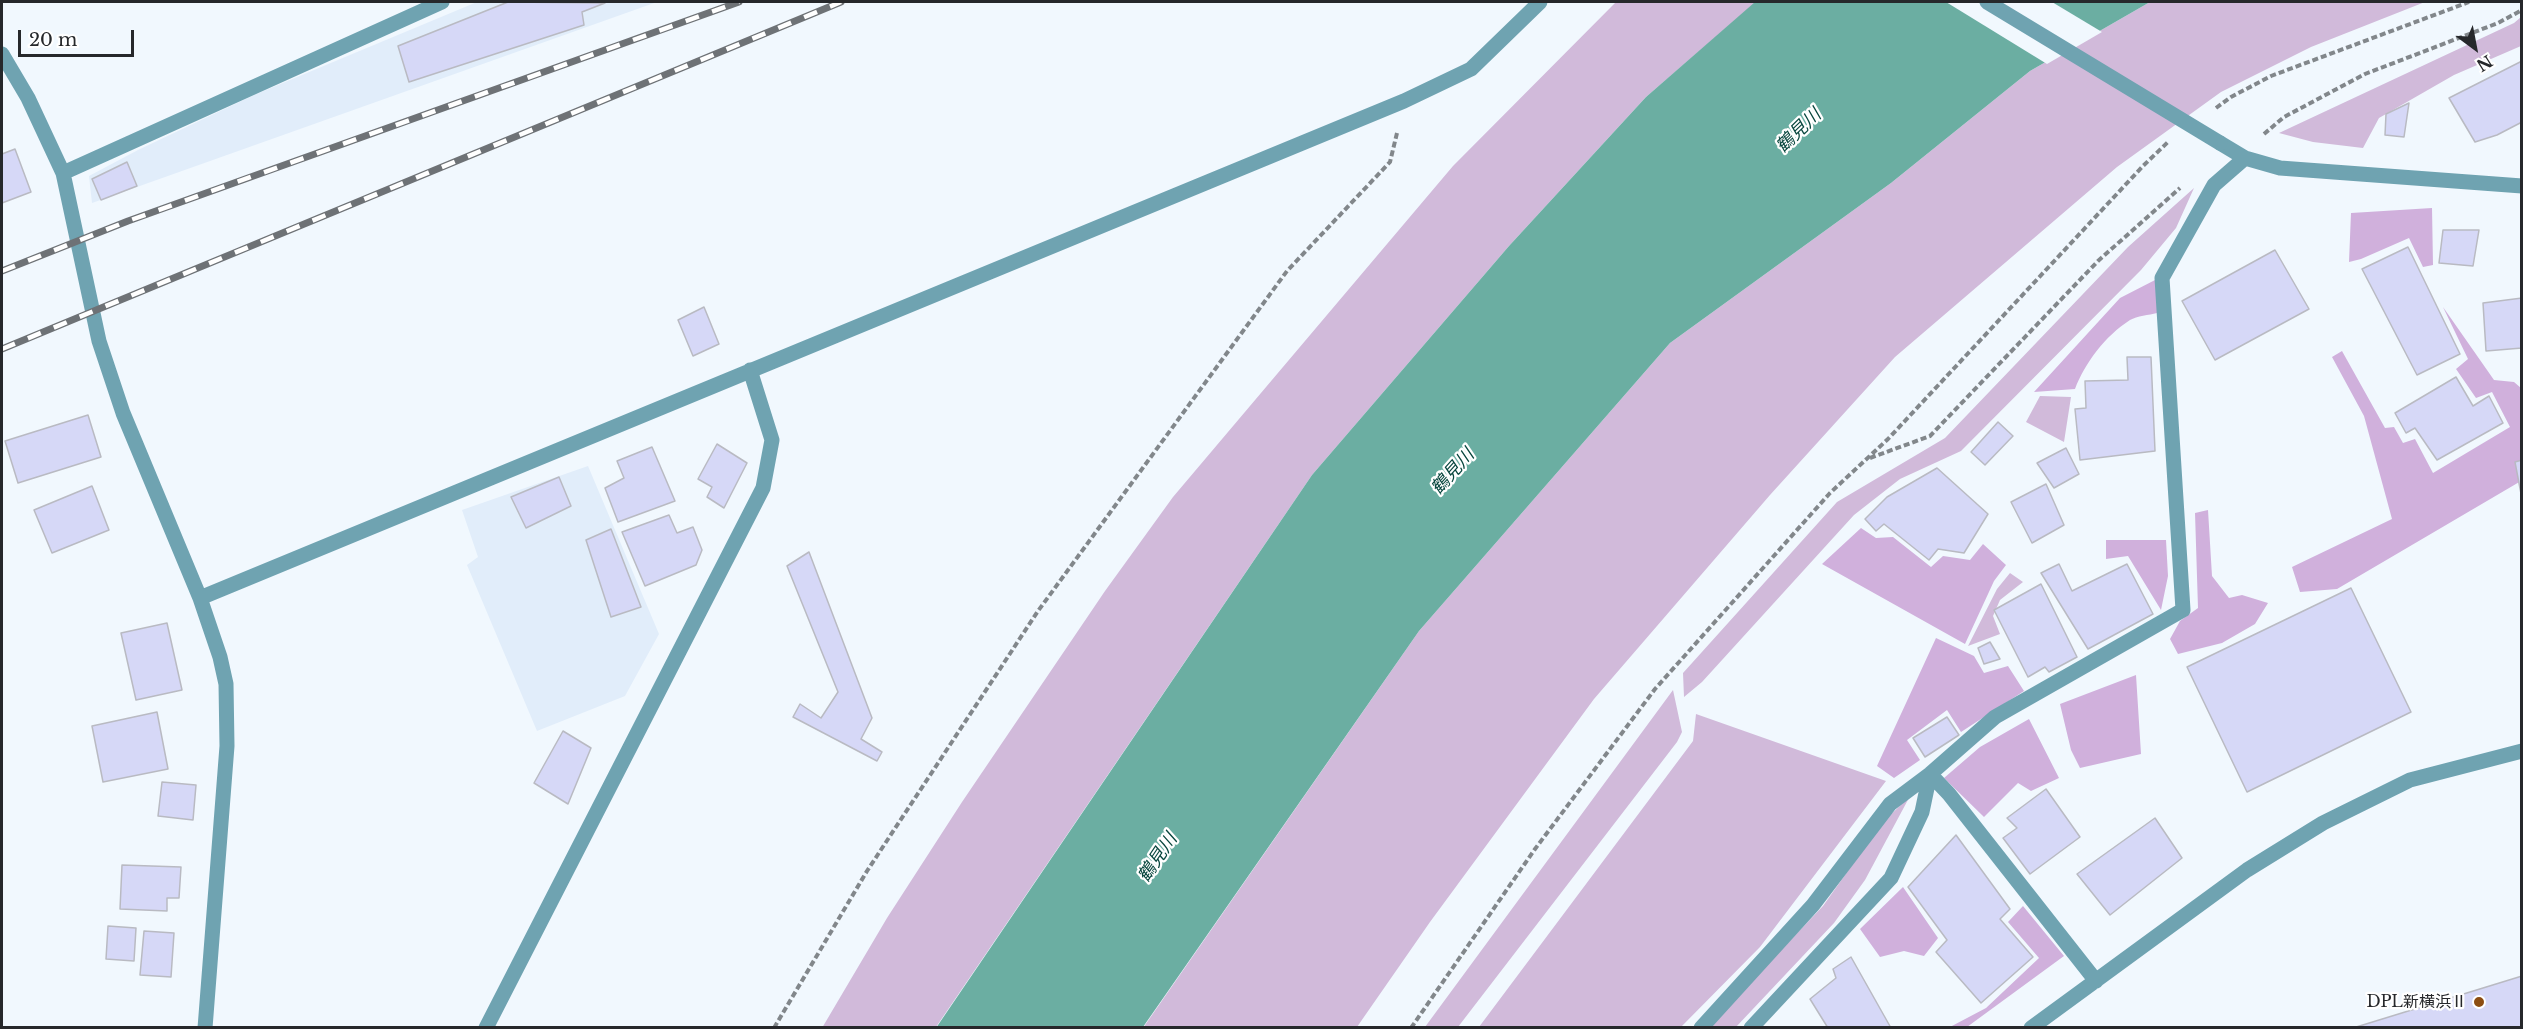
<!DOCTYPE html>
<meta charset="utf-8">
<style>
body{margin:0}
#map{position:relative;width:2523px;height:1029px;overflow:hidden;background:#f1f8fe;font-family:"Libre Baskerville",serif}
canvas{display:block}
.frame{position:absolute;inset:0;border:3px solid #26282b;pointer-events:none}
.north{position:absolute;left:2445px;top:18px;width:60px;height:60px;-webkit-text-stroke:4px #fff;paint-order:stroke;rotate:148deg;font-size:16px;font-weight:700;line-height:24px;text-align:center;color:#26282b}
.north::after{content:'';display:block;margin:auto;width:21px;height:27px;background:#26282b;clip-path:polygon(50% 0,100% 100%,50% 72%,0 100%)}
.scale{position:absolute;left:18px;top:30px;width:116px;height:27px;box-sizing:border-box;border:3px solid #26282b;border-top:0;padding-left:8px;font-size:18px;line-height:21px;white-space:nowrap;color:#26282b;-webkit-text-stroke:4px #fff;paint-order:stroke}
</style>
<div id="map">
<canvas width="2523" height="1029"></canvas>
<div class="frame"></div>
<div class="north">N</div>
<div class="scale">20 m</div>
</div>
<script>
const g = document.querySelector('canvas').getContext('2d');
g.lineJoin = 'round';
function paint(path, color) {
  g.fillStyle = color;
  g.fill(path, 'evenodd');
}
function strokePath(path, color, width, dash) {
  g.strokeStyle = color;
  g.lineWidth = width;
  g.lineCap = dash ? 'butt' : 'round';
  g.setLineDash(dash || []);
  g.stroke(path);
}
function drawText(font, color, halo, rows, align = 'center') {
  g.font = font + ' "Libre Baskerville","Noto Sans JP",serif';
  g.lineWidth = 4.5;
  g.setLineDash([]);
  g.textBaseline = 'middle';
  g.strokeStyle = halo;
  g.fillStyle = color;
  for (const [text, x, y, turn = 0] of rows) {
    g.save();
    g.translate(x, y);
    g.rotate((+turn || 0) * Math.PI / 180);
    g.textAlign = isNaN(turn) ? turn : align;
    if (halo) g.strokeText(text, 0, 0);
    g.fillText(text, 0, 0);
    g.restore();
  }
}
const built = new Path2D(`
 M477,2H657L92,203L89,176L138,150L254,95Z
 M588,466L659,634L625,696L537,731L467,565L478,557L462,510Z`);
const green = new Path2D(`
 M1616,2H1756L1646,97L1509,246L1312,475L936,1027L822,1028L887,918L962,802L1105,591L1173,497L1453,166Z
 M2150,2H2425L2311,47L2221,92L2117,167L1895,357L1770,495L1594,699L1430,922L1357,1027L1143,1028L1419,631L1670,343L1891,183L2030,71Z
 M2521,17V46L2454,75L2379,118L2363,148L2313,142L2279,133L2514,23Z
 M2194,188L2176,228L2141,270L1961,451L1900,479L1854,515L1702,682L1684,697L1683,673L1837,502L1945,438L2128,247Z
 M2040,396L2071,397L2064,442L2026,422Z
 M2010,573L2023,582L2000,600L1993,616L2000,634L1968,646L1997,589Z
 M1673,690L1682,732L1677,742L1458,1027H1425Z
 M1696,714L1886,781L1760,947L1681,1027H1479L1693,741Z
 M1910,796L1865,880L1834,923L1736,1027L1707,1028L1823,906L1882,823Z`);
const forest = new Path2D(`
 M2432,208L2433,265L2423,267L2409,238L2361,259L2349,262L2351,213Z
 M2157,279V313C2149,315 2137,316 2130,320C2105,336 2085,363 2075,389L2034,392L2120,298Z
 M2443,307L2494,380L2514,382L2521,388V481L2337,589L2300,592L2292,567L2392,519L2364,416L2332,357L2342,351L2385,428L2394,427L2403,443L2415,439L2433,473L2510,427L2492,392L2476,398L2456,369L2468,359Z
 M2208,510L2212,576L2229,598L2242,595L2268,603L2255,624L2222,643L2178,654L2170,639L2180,621L2198,608L2195,513Z
 M1861,528L1876,538L1893,537L1931,567L1943,556L1970,560L1983,544L2006,565L1994,581L1965,644L1822,564Z
 M2106,540H2166L2168,576L2161,610L2128,556L2106,559Z
 M1936,638L1974,656L1984,673L2008,666L2024,691L1961,732L1947,710L1907,740L1920,760L1894,778L1877,766Z
 M2136,675L2141,754L2080,768L2071,750L2060,704Z
 M2029,719L2059,778L2031,791L2018,783L1984,817L1944,778L1980,747Z
 M1903,887L1938,938L1924,956L1904,951L1880,957L1860,929Z
 M2023,906L2064,956L1967,1027H1950L1986,1008L2039,958L2008,922Z`);
const water = new Path2D(`
 M1755,2H2150L2030,71L1891,183L1670,343L1419,631L1143,1027L936,1028L1312,475L1509,246L1646,97Z`);
const pier = new Path2D(`
 M1946,2H2052L2102,32L2047,64Z`);
const building = new Path2D(`
 M508,2L605,3L582,12L584,25L409,82L398,46Z
 M2522,61V122L2497,135L2475,142L2449,98Z
 M2409,103L2404,137L2385,135L2386,114Z
 M15,149L31,192L2,203V154Z
 M127,162L137,186L101,200L92,179Z
 M2443,230H2479L2473,266L2439,263Z
 M2408,247L2460,354L2417,375L2362,269Z
 M2275,250L2309,309L2215,360L2182,301Z
 M2522,298V348L2486,351L2483,303Z
 M704,307L719,344L693,356L678,320Z
 M2127,357H2151L2155,451L2080,460L2075,409L2086,408L2085,381L2128,380Z
 M2456,377L2473,406L2489,396L2503,423L2437,460L2415,428L2406,433L2395,413Z
 M88,415L101,457L18,483L5,441Z
 M1998,422L2013,436L1985,465L1971,452Z
 M717,444L747,463L724,508L707,497L712,487L698,479Z
 M652,447L675,501L618,522L605,488L624,478L617,461Z
 M2066,448L2079,474L2054,488L2037,463Z
 M2522,460V499L2515,462Z
 M1937,468L1988,514L1964,553L1938,549L1929,560L1884,524L1876,531L1865,519L1887,497Z
 M559,477L571,506L526,528L511,497Z
 M2046,484L2064,525L2032,543L2011,502Z
 M92,486L109,530L52,553L34,510Z
 M669,515L677,533L693,527L702,550L696,565L645,586L622,532Z
 M611,529L641,607L611,617L586,540Z
 M809,552L872,718L861,739L882,752L877,761L793,717L800,704L821,718L838,692L787,566Z
 M2059,564L2072,591L2127,564L2153,614L2088,649L2041,573Z
 M2041,584L2077,657L2049,672L2045,667L2028,677L1994,610Z
 M2351,588L2411,712L2247,792L2187,667Z
 M167,623L182,690L136,700L121,633Z
 M1990,642L2000,659L1984,664L1978,648Z
 M157,712L168,769L103,782L92,726Z
 M1947,717L1959,735L1925,757L1913,738Z
 M563,731L591,748L568,804L534,783Z
 M162,782L196,785L193,820L158,816Z
 M2046,789L2080,837L2030,874L2003,838L2017,828L2007,818Z
 M2155,818L2182,858L2110,915L2077,874Z
 M1956,835L2010,909L2000,919L2033,957L1981,1003L1936,952L1947,940L1908,887Z
 M122,865L181,867L179,898H167V911L120,909Z
 M108,926L136,928L134,961L106,959Z
 M144,931L174,933L171,977L140,975Z
 M1851,957L1891,1028H1828L1810,999L1836,978L1833,969Z
 M2522,976V1028H2353Z`);
const path = new Path2D(`
 M2216,108L2231,97L2271,76L2469,2
 M2264,134L2284,117L2365,74L2498,23L2522,10
 M1870,458L1930,436L2098,261L2180,188
 M774,1028L867,871L1038,611L1287,271L1390,162L1397,133
 M1411,1028L1535,849L1655,689L1830,493L1888,439L2143,166L2168,142`);
const minor = new Path2D(`
 M2,54L28,98L63,173L99,341L123,413L200,598L220,657L226,684L227,746L205,1028
 M2220,143L2245,158L2280,168L2522,186
 M63,173L442,2
 M200,598L1404,101L1471,69L1540,2
 M486,1028L763,488L772,440L750,370
 M1701,1028L1813,905L1890,804L1930,774L1995,717L2183,610L2162,278L2214,185L2245,158
 M1751,1028L1891,878L1922,812L1930,774L1949,794L2096,981
 M2031,1028L2247,870L2323,823L2410,780L2522,751`);
const rail = new Path2D(`
 M2,271L128,221L739,2
 M2,349L841,2`);
const minorBridge = new Path2D(`
 M1987,2L2220,143`);
const markers = [
 [2479,1002,6,"#8c4d12"]
];
const poiNames = [
 ["DPL新横浜Ⅱ",2467,1002]
];
const waterNames = [
 ["鶴見川",1799,131,-44],
 ["鶴見川",1453,472,-48],
 ["鶴見川",1158,858,-56]
];
paint(built, '#e1edfa');
paint(green, '#d1bada');
paint(forest, '#d0b0dc');
paint(water, '#6baea2');
paint(pier, '#f1f8fe');
paint(building, '#d6d8f7');
strokePath(building, '#b9bac2', 1.5);
strokePath(path, '#82878b', 4, [6, 3]);
strokePath(minor, '#6fa3b1', 15);
strokePath(rail, '#6e7276', 7);
strokePath(rail, '#fff', 4.5, [14]);
strokePath(minorBridge, '#6fa3b1', 15);
for (const [x, y, r, color] of markers) {
  const dot = new Path2D();
  dot.arc(x, y, r, 0, 2 * Math.PI);
  g.fillStyle = color;
  g.fill(dot);
  strokePath(dot, '#fff', 2);
}
drawText('16px', '#26282b', '#fff', poiNames, 'right');
drawText('italic 18px', '#08463e', '#fff', waterNames);
</script>
